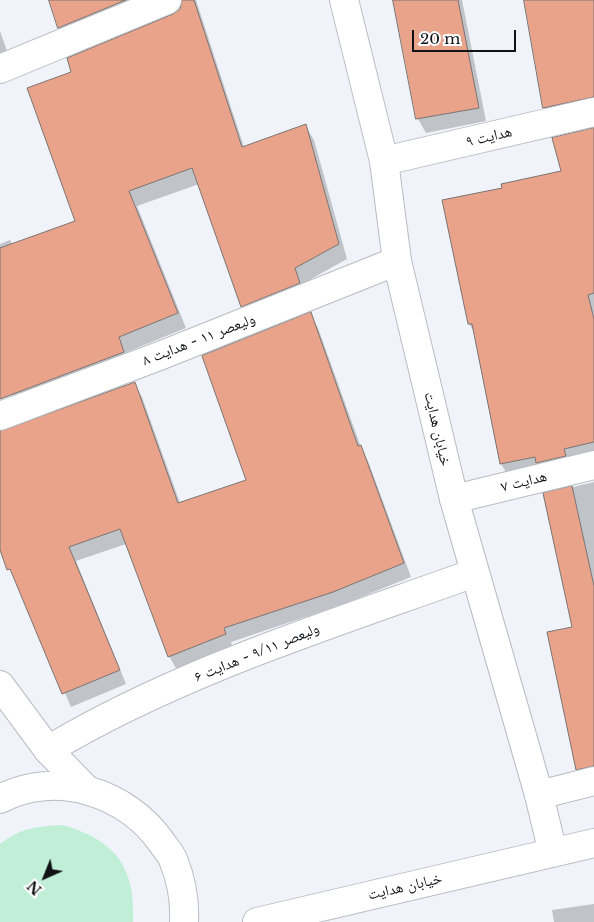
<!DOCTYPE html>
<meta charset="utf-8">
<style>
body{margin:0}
#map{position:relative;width:594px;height:922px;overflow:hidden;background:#f0f4fa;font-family:"Libre Baskerville",serif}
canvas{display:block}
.north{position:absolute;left:20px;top:852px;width:50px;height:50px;-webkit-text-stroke:4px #fff;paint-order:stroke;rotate:224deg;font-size:14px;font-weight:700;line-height:20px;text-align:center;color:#111214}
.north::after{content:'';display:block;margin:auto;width:18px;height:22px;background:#111214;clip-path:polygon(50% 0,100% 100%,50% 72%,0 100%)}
.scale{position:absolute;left:412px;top:30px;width:104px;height:22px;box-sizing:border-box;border:2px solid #111214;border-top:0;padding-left:6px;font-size:15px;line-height:18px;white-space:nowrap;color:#111214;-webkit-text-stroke:4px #fff;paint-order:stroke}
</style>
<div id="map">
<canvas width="594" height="922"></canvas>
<div class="north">N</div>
<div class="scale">20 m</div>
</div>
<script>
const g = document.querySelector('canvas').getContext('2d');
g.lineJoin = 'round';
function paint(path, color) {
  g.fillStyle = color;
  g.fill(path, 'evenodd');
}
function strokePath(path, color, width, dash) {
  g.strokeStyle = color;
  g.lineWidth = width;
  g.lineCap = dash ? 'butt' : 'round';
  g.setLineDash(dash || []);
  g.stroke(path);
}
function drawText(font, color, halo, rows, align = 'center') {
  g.font = font + ' "Libre Baskerville","Noto Naskh Arabic",serif';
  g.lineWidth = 5;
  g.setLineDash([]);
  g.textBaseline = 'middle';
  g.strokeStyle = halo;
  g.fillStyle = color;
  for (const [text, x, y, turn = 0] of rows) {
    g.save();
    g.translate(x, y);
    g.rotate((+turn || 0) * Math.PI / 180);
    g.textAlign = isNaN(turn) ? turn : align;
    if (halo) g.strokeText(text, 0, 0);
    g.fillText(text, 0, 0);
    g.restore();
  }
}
const green = new Path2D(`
 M63,825C116,841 135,866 133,922H0V844C19,828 39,826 63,825Z`);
const shadow = new Path2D(`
 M50,0H173L67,43L59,28Z
 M180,0H196L244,147L305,125L314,140L347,259L302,284L308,298L251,321L242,306L199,184L137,206L186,328L127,352L132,368L20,410L12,395L0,361V244L10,240L13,245L76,222L73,73L174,16L180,11L184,1Z
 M393,0H462L486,121L426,133L418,119Z
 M525,0H594V117L554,125L544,107Z
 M0,31L11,62L0,66Z
 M594,128V466L510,479L501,464L475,333L469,324L503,189L562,172Z
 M310,314L318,328L362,450L368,461L411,577L341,605L231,642L233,648L177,670L169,656L126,544L76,561L126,684L71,707L0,546V438L134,383L142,397L180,503L247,481Z
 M594,482V772L584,774L575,759L574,628L544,494Z
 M594,904V922H554L552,910Z`);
const building = new Path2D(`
 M49,0H126L58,28Z
 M182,0H194L242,147L306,124L339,244L295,268L300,283L241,307L192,168L129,191L178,313L119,337L124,352L0,399V248L75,221L27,88L71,72L67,58L173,14L180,9Z
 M393,0H458L479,108L416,119Z
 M524,0H594V97L543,108Z
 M594,128V293L588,295L594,319V442L564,449L566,456L536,463L535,457L500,464L472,324H468L442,200L502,188L501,184L561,171L552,138Z
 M311,312L358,446L361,445L404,563L333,592L224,628L226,634L168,657L120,529L69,547L120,670L62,694L10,569L7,570L0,550V431L135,382L178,503L246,480L202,356Z
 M572,486L594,586V766L576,770L547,632L572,627L543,493Z`);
const minor = new Path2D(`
 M0,69L167,0
 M384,161L594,112
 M0,416L162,355L397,261
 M454,499L594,465
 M48,750C180,671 330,625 474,573
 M539,795L594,781`);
const tertiary = new Path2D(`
 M344,0L384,161L397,261L454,499L539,795L553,853
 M257,922L594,843`);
const secondary = new Path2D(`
 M0,685L48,750L86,789
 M0,799C56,769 128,793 162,843C166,849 172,855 174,862C182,882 185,901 184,922`);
const streetNames = [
 ["هدایت ۹",489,137,-13],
 ["ولیعصر ۱۱ - هدایت ۸",199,340,-21],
 ["خیابان هدایت",437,429,77],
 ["هدایت ۷",524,482,-14],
 ["ولیعصر ۹/۱۱ - هدایت ۶",257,653,-22],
 ["خیابان هدایت",405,887,-13]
];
paint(green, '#c0eed7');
paint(shadow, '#0003');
paint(building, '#e8a38a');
strokePath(building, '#7b7472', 1);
strokePath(minor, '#b9bcc2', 30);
strokePath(tertiary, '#b9bcc2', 30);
strokePath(secondary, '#b9bcc2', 30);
strokePath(minor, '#fff', 28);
strokePath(tertiary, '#fff', 28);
strokePath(secondary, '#fff', 28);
drawText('15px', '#111214', '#fff', streetNames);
</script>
